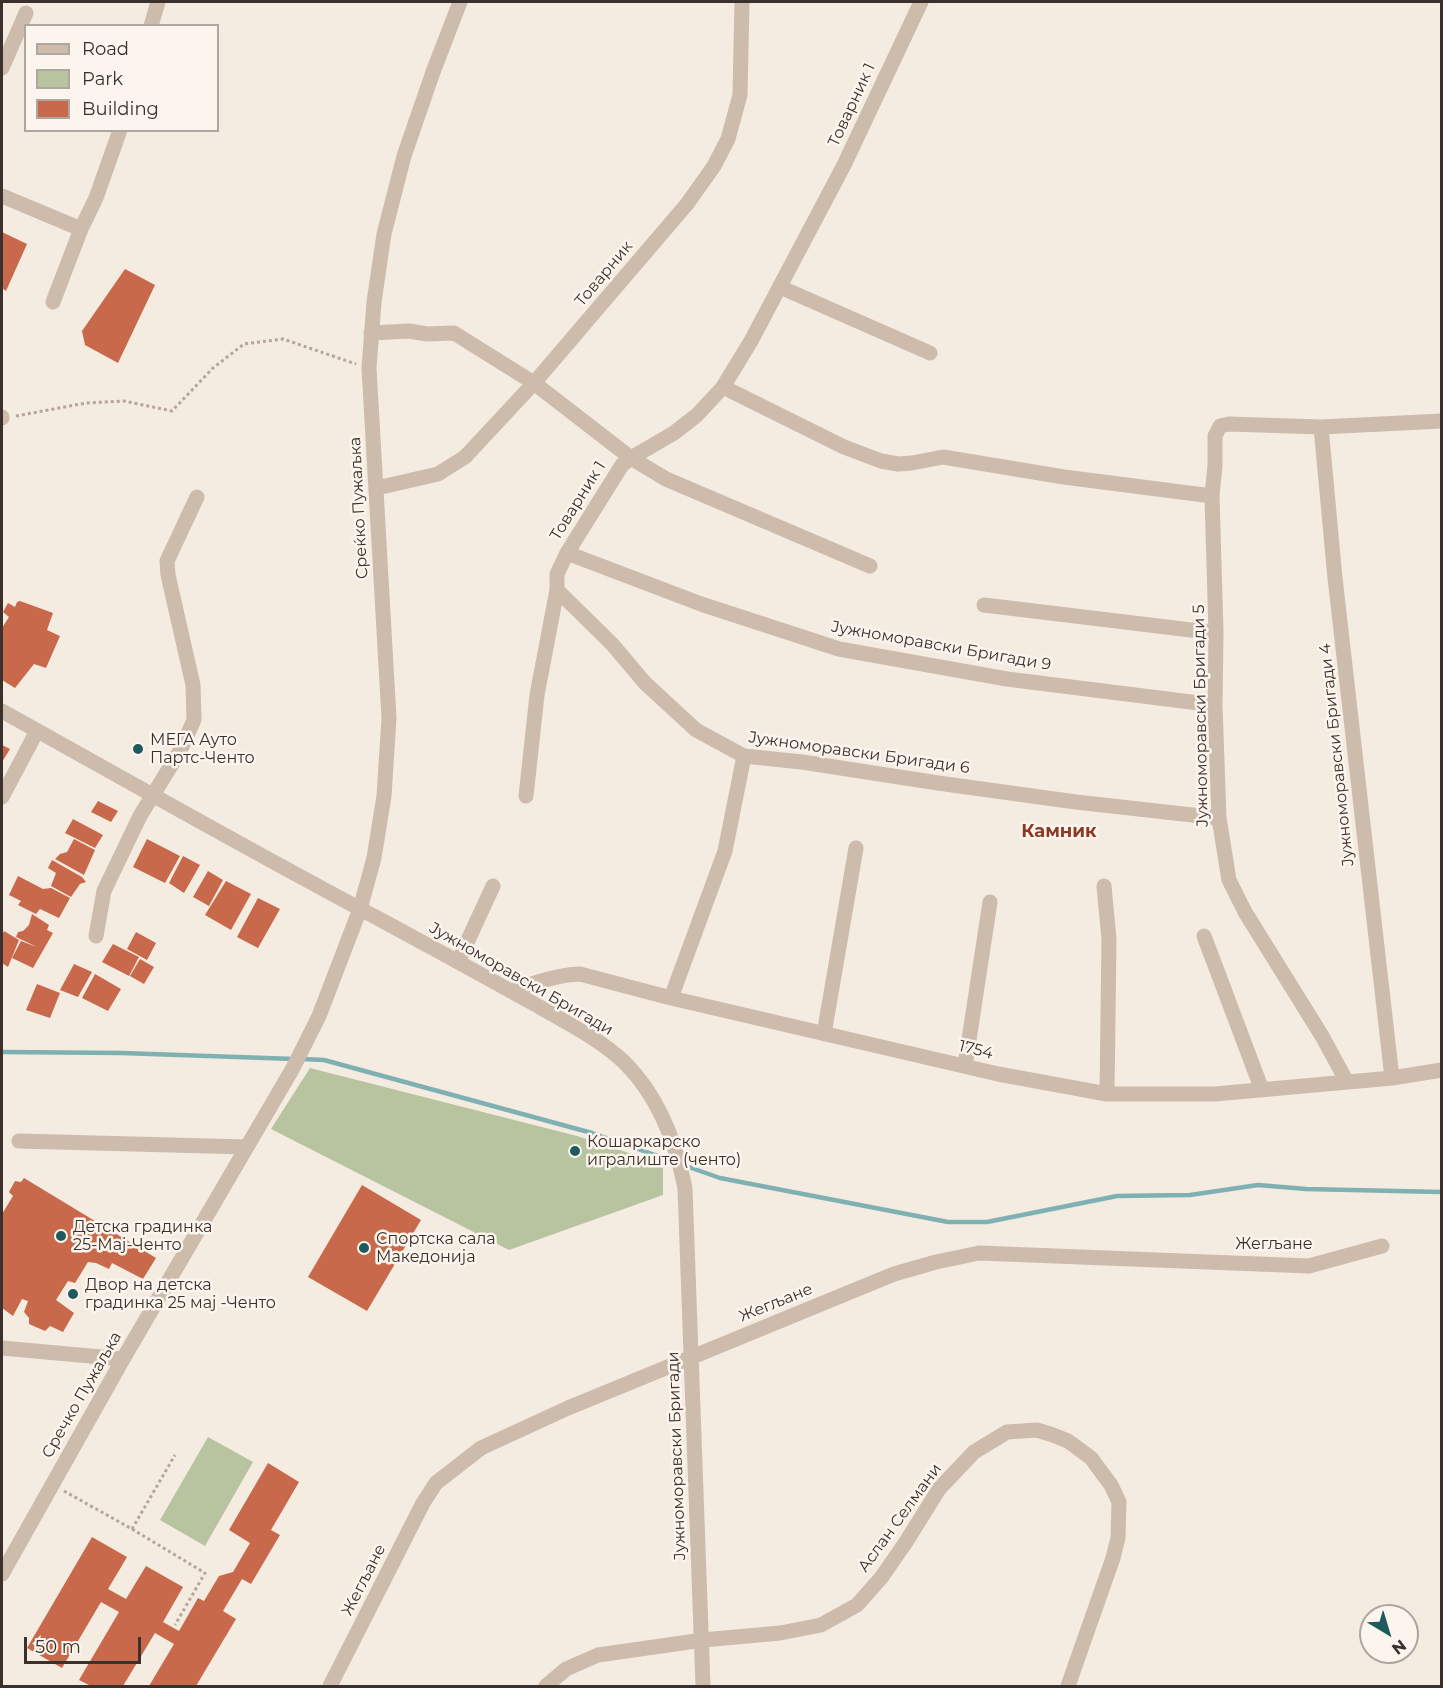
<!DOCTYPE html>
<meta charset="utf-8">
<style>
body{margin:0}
#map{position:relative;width:1443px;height:1688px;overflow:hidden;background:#f4ebe1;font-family:Montserrat,sans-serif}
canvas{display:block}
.frame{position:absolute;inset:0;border:3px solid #3b302b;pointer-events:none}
.legend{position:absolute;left:24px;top:24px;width:195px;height:108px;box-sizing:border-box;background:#fbf5ee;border:2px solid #aea6a0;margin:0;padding:8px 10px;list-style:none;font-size:18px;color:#3b302b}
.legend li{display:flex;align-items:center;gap:12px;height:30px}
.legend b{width:30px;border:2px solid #aea6a0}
.north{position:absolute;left:1359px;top:1604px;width:60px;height:60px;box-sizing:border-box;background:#fbf5ee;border:2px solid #aea6a0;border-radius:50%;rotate:142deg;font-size:16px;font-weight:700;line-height:24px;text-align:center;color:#3b302b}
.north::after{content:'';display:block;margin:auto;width:21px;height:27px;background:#1f5a5e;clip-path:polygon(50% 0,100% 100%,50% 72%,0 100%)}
.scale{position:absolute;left:24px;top:1637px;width:117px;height:27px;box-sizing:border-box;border:3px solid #3b302b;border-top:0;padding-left:8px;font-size:18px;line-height:21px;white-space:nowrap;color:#3b302b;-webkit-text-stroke:4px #fbf5ee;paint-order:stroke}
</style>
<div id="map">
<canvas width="1443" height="1688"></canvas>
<div class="frame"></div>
<ul class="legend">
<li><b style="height:8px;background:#cdbbac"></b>Road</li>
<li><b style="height:16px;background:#b8c4a0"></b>Park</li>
<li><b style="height:16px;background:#c8694b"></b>Building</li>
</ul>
<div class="north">N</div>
<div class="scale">50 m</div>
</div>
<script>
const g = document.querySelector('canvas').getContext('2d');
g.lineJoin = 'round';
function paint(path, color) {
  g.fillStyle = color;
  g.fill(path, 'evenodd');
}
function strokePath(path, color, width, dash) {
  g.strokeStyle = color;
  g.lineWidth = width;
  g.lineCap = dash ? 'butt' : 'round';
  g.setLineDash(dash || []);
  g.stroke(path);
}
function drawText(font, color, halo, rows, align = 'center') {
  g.font = font + ' Montserrat,sans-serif';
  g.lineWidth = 5;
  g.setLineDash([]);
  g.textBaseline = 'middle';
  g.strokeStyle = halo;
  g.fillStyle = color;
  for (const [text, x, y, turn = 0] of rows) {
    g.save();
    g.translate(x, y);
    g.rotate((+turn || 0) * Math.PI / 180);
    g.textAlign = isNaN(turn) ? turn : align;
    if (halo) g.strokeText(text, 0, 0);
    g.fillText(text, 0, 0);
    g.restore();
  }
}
const green = new Path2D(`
 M310,1068L577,1136L629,1153L663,1168V1195L509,1250L271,1129Z
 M208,1437L253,1462L205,1546L160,1520Z`);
const stream = new Path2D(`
 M2,1052L122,1053L294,1059
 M302,1059L324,1060L592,1133L675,1162
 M683,1165L720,1178L948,1222H987L1117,1196L1190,1195L1258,1185L1306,1189L1442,1192`);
const building = new Path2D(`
 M2,232L27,244L6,291L2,288Z
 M125,269L155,285L118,363L85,345L82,331Z
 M20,601L53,613L47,630L60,636L46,668L34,664L15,688L2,680V628L9,617L3,612L8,603L15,607L17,602Z
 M2,745L10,749L2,762Z
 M98,801L118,811L111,822L91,812Z
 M73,819L103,835L95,848L65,833Z
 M74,839L95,850L84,875L55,859L60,854L67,852Z
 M147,839L180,856L165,883L133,867Z
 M183,856L200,865L184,893L169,883Z
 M52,860L82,877L86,882L80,884L71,897L51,886L56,873L48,868Z
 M208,871L223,880L209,906L193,897Z
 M18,876L43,889L51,888L70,898L59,918L40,909L36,914L18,905L21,901L9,895Z
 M226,881L251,894L231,930L205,915Z
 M258,898L280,909L258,948L237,937Z
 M32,914L49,925L47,930L53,933L33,968L12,958L21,941L37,947L16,937L18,932L23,931L29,925Z
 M4,931L19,940L8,967L2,963V935Z
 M136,932L156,943L147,960L127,949Z
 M113,944L139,957L129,976L102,962Z
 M140,959L154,967L144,984L130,976Z
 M74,964L92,972L78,997L60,990Z
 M95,974L121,989L108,1011L82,998Z
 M37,984L60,993L50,1018L26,1010Z
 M24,1178L156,1258L143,1279L112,1263L109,1269L96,1263L88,1262L75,1283L68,1281L56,1300L74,1313L63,1332L50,1326L45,1331L29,1324V1318L24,1312L28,1301L22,1299L13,1316L2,1308V1214L13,1196L9,1192L15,1181L21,1182Z
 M362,1185L421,1220L367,1311L308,1277Z
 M268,1463L299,1482L271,1530L280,1535L251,1584L242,1579L223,1611L236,1619L196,1686H149L174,1644L155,1633L123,1686H91L79,1680L119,1612L101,1602L62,1668L27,1648L92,1537L127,1557L108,1589L126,1599L146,1566L183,1587L163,1622L179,1631L198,1598L204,1601L219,1576L233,1572L250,1543L229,1530Z`);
const path = new Path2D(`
 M16,416L86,403L124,401L172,411L213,368L244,344L283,339L356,364
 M64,1491L132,1529L205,1573L175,1625
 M132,1529L175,1455`);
const minor = new Path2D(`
 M151,26L158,2
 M2,68L26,13
 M2,196L81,229
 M780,287L930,353
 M53,302L81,229L96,198L120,130
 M371,333L409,331L427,334L454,333L534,383L631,458L666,479L870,566
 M723,387L844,447L881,461L898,464L912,463L943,457L1064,477L1212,496
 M2,418V417
 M1321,427L1335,578L1392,1078
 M377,488L438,474L465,457L534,383L687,204L714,166L728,139L740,95L742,2
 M567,553L701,604L839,649L1007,679L1215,705
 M557,590L612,644L645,683L696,730L744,756L802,762L938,783L1076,802L1219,818
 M984,605L1216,633
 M2,711C128,781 254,853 383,921C435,949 486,977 538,1006C567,1023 600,1039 625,1063C658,1096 676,1143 685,1188L703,1686
 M526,796L537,695L557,590V574L567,553L622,465L631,458L674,433L697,415L723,387L751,341L844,165L921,2
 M2,797L37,731
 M1104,886L1109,939L1107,1094
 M96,936L104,891L140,816L180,751L194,720L193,685L168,575L167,561L197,497
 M1204,936L1262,1090
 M458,962L493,886
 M511,991C534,983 556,975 580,974L671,998L998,1074L1107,1094H1215L1392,1078L1442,1070
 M671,998L725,851L744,756
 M824,1034L856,848
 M965,1066L990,902
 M1347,1082L1322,1036L1245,912L1229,880L1219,818L1215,705L1216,633L1212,496L1215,465V436L1220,426L1229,424L1321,427L1442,421
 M19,1141L247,1147
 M2,1348L123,1359
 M2,1574L123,1359L293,1068L319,1016L360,909L374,858L384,796L389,718L369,368L374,302L384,234L404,156L433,72L460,2
 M330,1686L423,1503L436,1483L481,1448L568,1408L894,1274L936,1262L979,1253L1309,1266L1382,1246
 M546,1686L566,1669L598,1655L703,1640L780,1633L821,1625L857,1605L881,1578L906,1542L939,1489L974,1452L1007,1432L1037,1430L1053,1435L1068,1441L1091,1458L1111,1485L1119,1502L1118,1538L1113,1558L1068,1686`);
const markers = [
 [138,749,6,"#1f5a5e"],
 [575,1151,6,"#1f5a5e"],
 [61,1236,6,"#1f5a5e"],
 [364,1248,6,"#1f5a5e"],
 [73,1294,6,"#1f5a5e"]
];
const streetNames = [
 ["Товарник 1",852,105,-65],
 ["Товарник",604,274,-50],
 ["Товарник 1",578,501,-58],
 ["Среќко Пужаљка",359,508,-93],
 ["Јужноморавски Бригади 9",941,646,10],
 ["Јужноморавски Бригади 5",1201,716,-91],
 ["Јужноморавски Бригади 6",859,753,8],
 ["Јужноморавски Бригади 4",1337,755,-96],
 ["Јужноморавски Бригади",521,979,30],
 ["1754",976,1050,14],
 ["Жегљане",1274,1244],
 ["Жегљане",776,1303,-22],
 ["Сречко Пужаљка",82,1395,-60],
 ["Јужноморавски Бригади",677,1456,-92],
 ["Аслан Селмани",900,1518,-54],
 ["Жегљане",364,1580,-63]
];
const poiNames = [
 ["МЕГА Ауто",150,740],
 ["Партс-Ченто",150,758],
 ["Кошаркарско",587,1142],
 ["игралиште (ченто)",587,1160],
 ["Детска градинка",73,1227],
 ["25-Мај-Ченто",73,1245],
 ["Спортска сала",376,1239],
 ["Македонија",376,1257],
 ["Двор на детска",85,1285],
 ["градинка 25 мај -Ченто",85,1303]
];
const neighbourhoodNames = [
 ["Камник",1059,832]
];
paint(green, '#b8c4a0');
strokePath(stream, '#7fb0b2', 4.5);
paint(building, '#c8694b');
strokePath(path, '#b9a596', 3, [3, 3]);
strokePath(minor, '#cdbbac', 15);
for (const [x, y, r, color] of markers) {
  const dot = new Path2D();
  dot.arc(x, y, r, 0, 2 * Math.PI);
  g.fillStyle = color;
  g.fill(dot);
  strokePath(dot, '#fbf5ee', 2);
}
drawText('16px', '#3b302b', '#fbf5ee', streetNames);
drawText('16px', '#3b302b', '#fbf5ee', poiNames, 'left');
drawText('bold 18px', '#8c3b22', '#fbf5ee', neighbourhoodNames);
</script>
